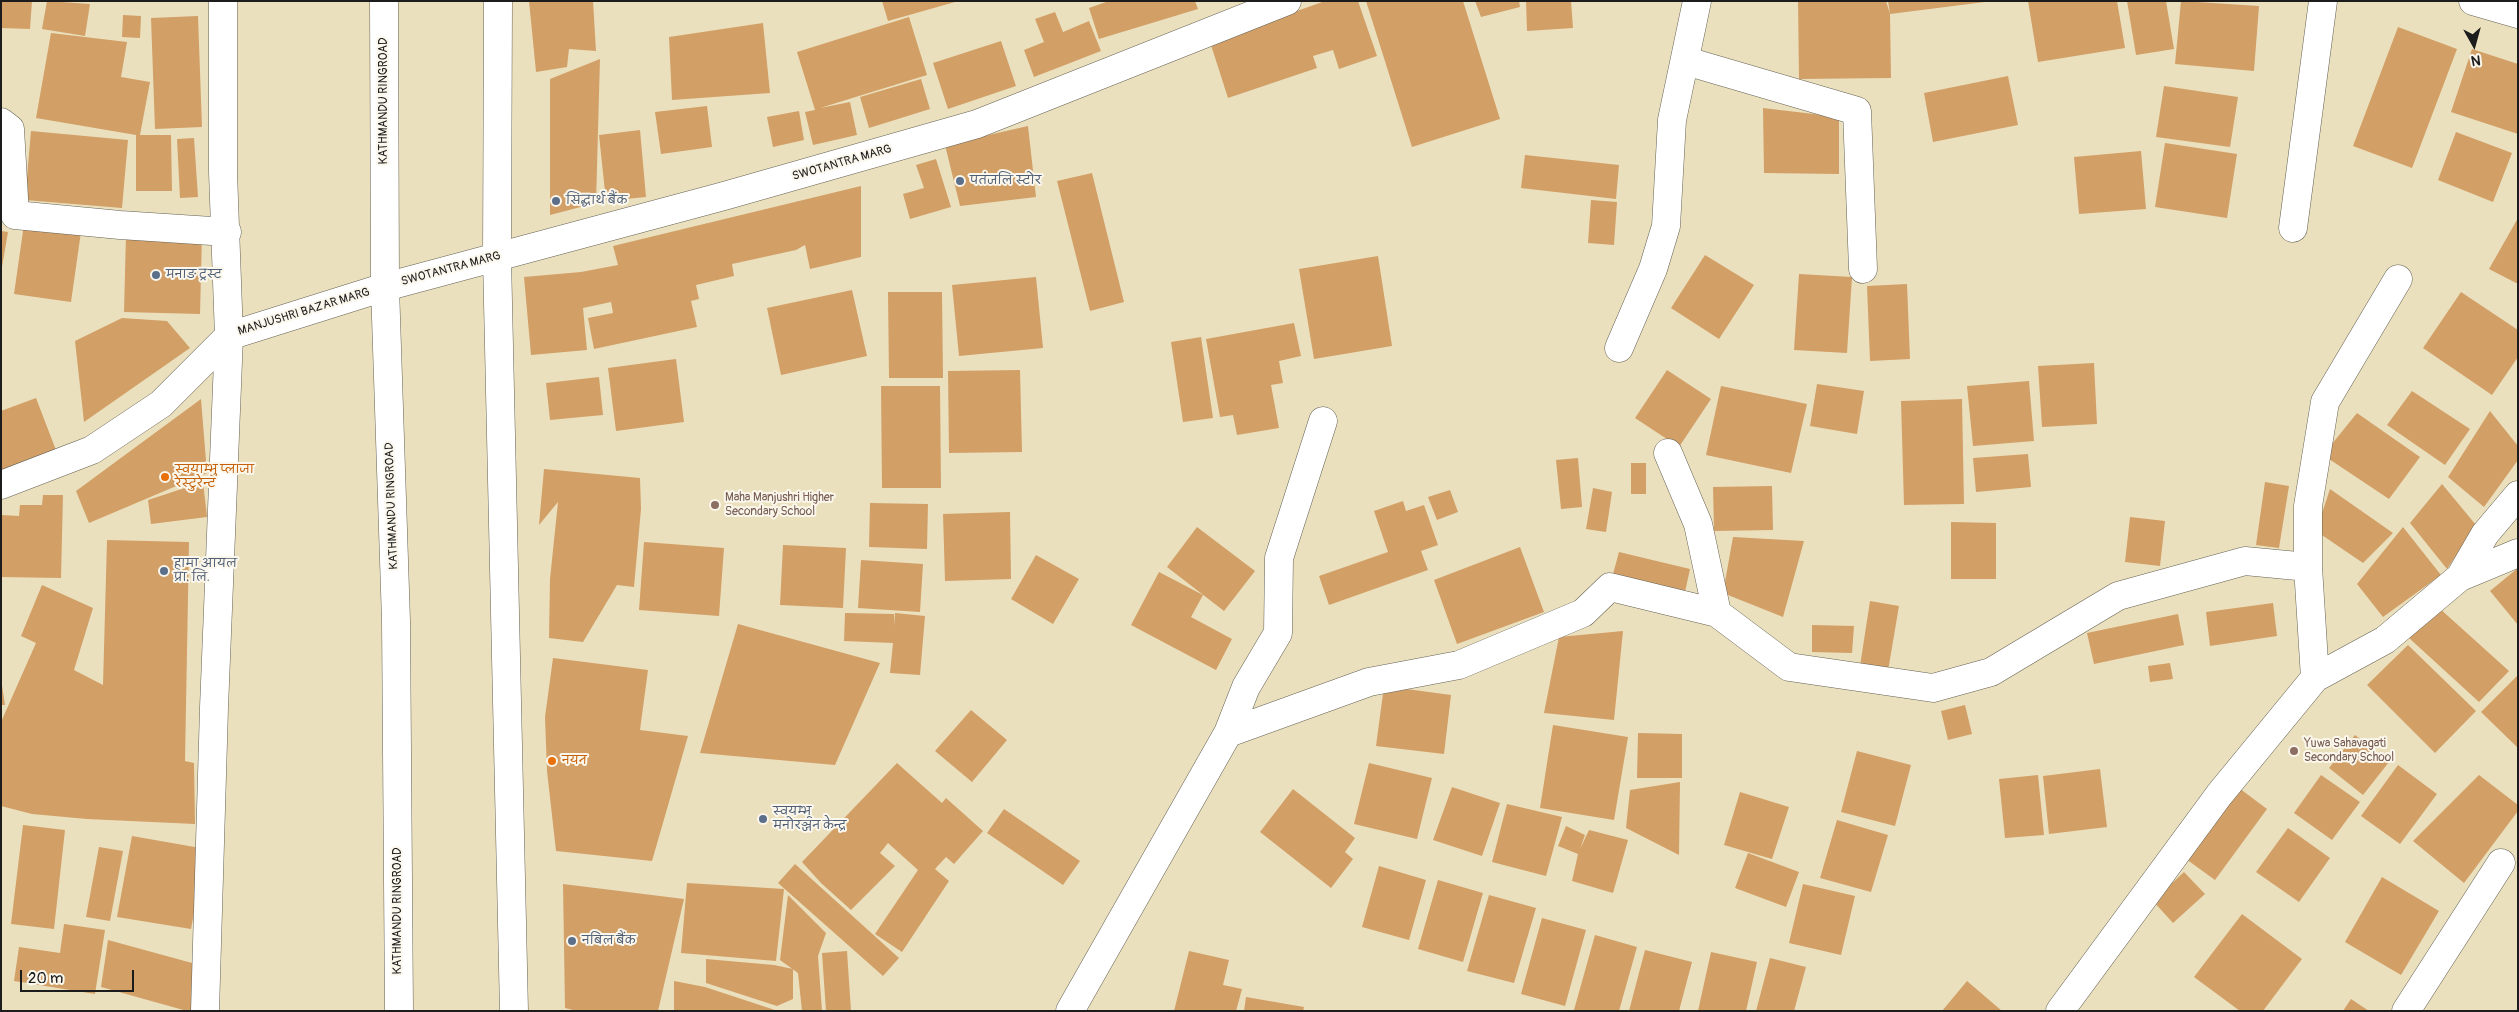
<!DOCTYPE html>
<meta charset="utf-8">
<style>
body{margin:0}
#map{position:relative;width:2519px;height:1012px;overflow:hidden;background:#ebe0bd;font-family:Pangolin,sans-serif}
canvas{display:block}
.frame{position:absolute;inset:0;border:2px solid #1c1c1c;pointer-events:none}
.north{position:absolute;left:2449px;top:20px;width:50px;height:50px;-webkit-text-stroke:4px #fbf7ec;paint-order:stroke;rotate:173deg;font-size:14px;font-weight:700;line-height:20px;text-align:center;color:#1c1c1c}
.north::after{content:'';display:block;margin:auto;width:18px;height:22px;background:#1c1c1c;clip-path:polygon(50% 0,100% 100%,50% 72%,0 100%)}
.scale{position:absolute;left:20px;top:970px;width:114px;height:22px;box-sizing:border-box;border:2px solid #1c1c1c;border-top:0;padding-left:6px;font-size:15px;line-height:18px;white-space:nowrap;color:#1c1c1c;-webkit-text-stroke:4px #fbf7ec;paint-order:stroke}
</style>
<div id="map">
<canvas width="2519" height="1012"></canvas>
<div class="frame"></div>
<div class="north">N</div>
<div class="scale">20 m</div>
</div>
<script>
const g = document.querySelector('canvas').getContext('2d');
g.lineJoin = 'round';
function paint(path, color) {
  g.fillStyle = color;
  g.fill(path, 'evenodd');
}
function strokePath(path, color, width, dash) {
  g.strokeStyle = color;
  g.lineWidth = width;
  g.lineCap = dash ? 'butt' : 'round';
  g.setLineDash(dash || []);
  g.stroke(path);
}
function drawText(font, color, halo, rows, align = 'center') {
  g.font = font + ' Pangolin,"Playpen Sans Deva",sans-serif';
  g.lineWidth = 4;
  g.setLineDash([]);
  g.textBaseline = 'middle';
  g.strokeStyle = halo;
  g.fillStyle = color;
  for (const [text, x, y, turn = 0] of rows) {
    g.save();
    g.translate(x, y);
    g.rotate((+turn || 0) * Math.PI / 180);
    g.textAlign = isNaN(turn) ? turn : align;
    if (halo) g.strokeText(text, 0, 0);
    g.fillText(text, 0, 0);
    g.restore();
  }
}
const building = new Path2D(`
 M1,1H32L30,29L1,28Z
 M47,1L90,4L85,36L42,29Z
 M529,1H593L596,51L569,49L567,67L536,72Z
 M882,1H955V2L888,21Z
 M1109,1H1195L1198,9L1099,39L1089,8Z
 M1325,1H1358L1377,56L1339,69L1333,50L1313,56L1317,68L1228,98L1210,42Z
 M1366,1H1463L1500,119L1412,147Z
 M1475,1H1519L1520,7L1481,17Z
 M1526,1H1571L1573,28L1527,31Z
 M1798,1H1886L1890,14L1891,78L1799,79Z
 M1888,1H1985V2L1890,14Z
 M2028,1H2117L2125,48L2038,62Z
 M2127,1H2166L2174,49L2136,55Z
 M2181,1L2259,6L2254,71L2175,64Z
 M1055,12L1063,32L1089,21L1101,51L1034,77L1024,50L1044,42L1035,19Z
 M123,15L141,16L140,38L122,37Z
 M198,16L202,127L155,129L151,18Z
 M909,17L927,75L820,108L850,102L857,135L813,145L805,112L815,110L797,52Z
 M763,23L770,93L672,100L669,37Z
 M2398,27L2457,49L2412,168L2353,146Z
 M51,33L127,42L121,77L150,82L140,135H171L172,191H136V135L36,118Z
 M1001,41L1016,86L948,109L933,63Z
 M2472,49L2518,64V134L2451,112Z
 M600,59L596,203L550,215V79Z
 M2008,76L2018,125L1933,142L1924,93Z
 M921,79L930,109L869,128L860,97Z
 M2164,86L2238,97L2230,147L2156,137Z
 M707,106L712,147L661,154L655,112Z
 M1763,108L1839,117V174L1764,173Z
 M799,111L804,140L773,147L767,117Z
 M1028,126L1036,197L960,206L945,145Z
 M640,130L646,197L606,201L599,135Z
 M31,131L128,140L122,208L25,200Z
 M2456,132L2512,153L2493,202L2438,180Z
 M194,138L198,197L180,198L177,139Z
 M2165,143L2237,154L2227,218L2155,207Z
 M2141,151L2146,209L2079,214L2074,157Z
 M1525,155L1619,165L1616,199L1521,188Z
 M936,159L951,207L910,219L903,194L924,188L916,165Z
 M1092,173L1124,302L1090,311L1057,181Z
 M861,186V257L810,269L805,245L796,250L732,264L734,276L696,285L699,299L691,301L697,327L594,349L588,318L613,313L611,302L583,308L587,350L531,355L524,277L581,272L618,265L613,246Z
 M1591,200L1617,202L1614,245L1588,243Z
 M2518,218V284L2489,269Z
 M24,224L81,232L71,302L14,294Z
 M1,231L8,232L2,267H1Z
 M126,234L202,235L200,314L124,312Z
 M1705,255L1754,285L1719,339L1671,308Z
 M1378,256L1392,346L1314,359L1299,269Z
 M1799,274L1852,277L1847,353L1794,350Z
 M1036,277L1043,348L959,356L952,285Z
 M1907,284L1910,359L1870,361L1867,286Z
 M852,290L867,356L781,375L767,308Z
 M888,292H942L943,378H889Z
 M2461,292L2518,330V357L2492,395L2423,348Z
 M122,318L167,321L190,348L84,422L75,341Z
 M1294,323L1301,356L1279,361L1283,383L1271,385L1279,428L1237,435L1233,415L1220,417L1206,339Z
 M1201,337L1213,418L1183,422L1171,342Z
 M676,359L684,422L616,431L608,368Z
 M2094,363L2097,424L2042,427L2038,366Z
 M1020,370L1022,452L949,453L948,371Z
 M1667,370L1711,399L1679,447L1635,418Z
 M599,377L603,415L550,420L546,383Z
 M2029,381L2034,441L1973,446L1967,386Z
 M1817,384L1864,391L1857,434L1810,426Z
 M881,386H940L941,488H882Z
 M1721,386L1807,404L1791,473L1706,455Z
 M2412,391L2470,429L2445,465L2387,425Z
 M36,398L59,458L1,478V411Z
 M201,399L207,473L89,523L76,491Z
 M1962,399L1964,504L1904,505L1901,401Z
 M2490,411L2518,446V460L2484,507L2448,477Z
 M2357,413L2420,457L2389,499L2323,455Z
 M2028,454L2031,487L1976,492L1973,458Z
 M1578,458L1582,507L1561,509L1556,460Z
 M1631,463H1646V494H1631Z
 M544,469L640,478L641,509L634,587L617,585L583,642L549,638L550,579L558,502L539,525Z
 M203,482L207,517L151,524L148,500Z
 M2265,482L2289,486L2279,548L2256,545Z
 M2442,484L2476,525L2447,569L2410,523Z
 M1772,486L1773,530L1714,531L1713,487Z
 M1593,488L1612,492L1606,532L1586,529Z
 M2330,489L2393,533L2363,563L2316,531Z
 M1450,490L1458,512L1437,520L1428,497Z
 M43,495H63L61,578L1,577V515L19,516L20,505H42Z
 M1403,501L1406,511L1424,505L1438,545L1421,551L1428,570L1329,605L1319,576L1388,552L1374,511Z
 M870,503L928,504L927,549L869,547Z
 M1010,512L1011,579L945,581L943,514Z
 M2130,517L2165,521L2160,566L2125,562Z
 M1951,522L1996,523V579H1951Z
 M1197,527L1255,571L1224,611L1167,567Z
 M2403,527L2441,575L2383,617L2357,584Z
 M1733,537L1804,541L1783,617L1723,593Z
 M107,540L189,542L185,761L194,763L195,824L87,819L32,814L1,806V722L36,643L21,636L42,585L93,608L74,670L103,685Z
 M644,542L724,548L719,616L639,610Z
 M783,545L846,548L843,608L780,605Z
 M1520,547L1544,612L1457,644L1434,580Z
 M1619,552L1690,569L1685,592L1613,574Z
 M1036,555L1079,579L1053,624L1011,599Z
 M861,560L923,564L920,612L858,608Z
 M2518,568V625L2490,591Z
 M1159,572L1203,595L1191,617L1232,639L1216,670L1131,625Z
 M1870,601L1899,606L1888,671L1860,666Z
 M2273,603L2277,636L2210,646L2206,612Z
 M2438,607L2509,671L2479,702L2409,638Z
 M845,613L894,614V626L895,613L925,616L920,675L890,673L893,643L844,641Z
 M2178,614L2184,645L2094,664L2087,633Z
 M738,624L880,663L835,765L700,753Z
 M1812,625L1854,626L1852,653L1812,652Z
 M1623,631L1614,720L1544,713L1559,637Z
 M2408,645L2476,711L2435,753L2367,685Z
 M553,658L648,670L640,730L688,736L652,861L556,851L547,771L545,717Z
 M2170,663L2173,679L2150,682L2148,666Z
 M2518,675V748L2481,712Z
 M1,679L5,705H1Z
 M1384,686L1451,695L1444,754L1376,746Z
 M1965,705L1972,734L1948,740L1941,711Z
 M971,710L1007,740L972,782L935,751Z
 M1553,725L1628,737L1614,820L1540,808Z
 M1638,733L1682,734V778H1637Z
 M2355,735L2389,762L2363,795L2329,768Z
 M1857,751L1911,765L1895,826L1841,812Z
 M897,763L942,803L946,798L983,831L954,864L946,857L935,869L949,881L902,952L875,934L918,870L888,843L880,853L895,866L851,910L821,883L802,862Z
 M1369,763L1432,778L1417,839L1354,824Z
 M2398,765L2437,794L2400,844L2361,816Z
 M2100,769L2107,827L2049,834L2043,776Z
 M2038,775L2044,835L2005,838L1999,779Z
 M2321,775L2360,802L2332,840L2294,813Z
 M2479,775L2518,805V811L2464,883L2413,841Z
 M1680,782L1679,855L1626,828L1630,790Z
 M1452,787L1500,803L1482,856L1433,840Z
 M2239,788L2267,809L2215,880L2186,859Z
 M1293,789L1355,838L1345,852L1353,859L1331,888L1260,832Z
 M1740,792L1789,807L1772,859L1724,845Z
 M1507,804L1562,817L1546,876L1492,862Z
 M1004,809L1080,861L1063,885L987,833Z
 M1837,820L1888,835L1871,892L1820,878Z
 M23,825L65,830L54,929L11,924Z
 M1566,826L1585,835L1580,849L1589,830L1628,840L1613,893L1572,881L1578,854L1558,846Z
 M2288,828L2330,858L2299,902L2256,872Z
 M132,836L206,849L191,929L117,917Z
 M99,847L123,851L110,921L86,917Z
 M1748,853L1799,872L1786,907L1735,888Z
 M795,864L899,958L883,976L778,883Z
 M1379,866L1426,880L1409,940L1362,927Z
 M2184,872L2205,894L2173,923L2153,901Z
 M2382,877L2439,911L2401,975L2345,942Z
 M1438,880L1483,893L1463,962L1418,949Z
 M687,883L784,889L776,961L681,953Z
 M563,884L684,899L658,1011H577L565,1008Z
 M1803,884L1855,896L1841,955L1789,943Z
 M788,895L826,933L818,956L822,1011H802L798,973L780,960Z
 M1489,895L1536,908L1514,983L1467,971Z
 M2242,914L2302,959L2263,1011H2240L2194,977Z
 M1542,918L1586,930L1565,1006L1521,994Z
 M64,924L105,930L95,994L14,981L19,947L60,953Z
 M1595,935L1637,947L1619,1011L1574,1010Z
 M108,940L203,966L195,1011H187L101,987Z
 M1645,950L1692,962L1679,1011H1629Z
 M847,951L851,1011H826L822,953Z
 M1189,951L1229,960L1223,985L1242,989L1236,1011H1174Z
 M1711,952L1757,962L1746,1011H1698Z
 M1770,958L1806,967L1794,1011H1756Z
 M706,959L774,965L793,969V999L777,1006L706,983Z
 M674,981L705,987L778,1011H674Z
 M1967,981L2002,1011H1942Z
 M1246,997L1304,1007L1303,1011H1244Z
 M2351,999L2369,1011H2343Z`);
const minor = new Path2D(`
 M498,1L497,258L514,1011
 M2473,1L2518,14
 M1686,61L1857,111L1863,269
 M1,122L10,129L15,215L120,225L227,232
 M2293,228L2323,1
 M1619,348L1653,269L1666,226L1672,120L1697,1
 M1668,453L1698,524L1717,613
 M1,485L92,450L161,404L229,336L385,287L724,196L977,124L1287,1
 M2460,577L2485,534L2518,495
 M2315,678L2308,567V506L2325,402L2398,279
 M1228,733L1369,682L1459,665L1583,613L1610,587L1717,613L1789,667L1933,688L1991,672L2118,596L2245,561L2308,567
 M205,1011L214,708L229,336L223,172V1
 M1070,1011L1228,733L1246,687L1278,633L1279,558L1323,421
 M2060,1011L2219,795L2315,678L2385,640L2460,577L2518,553
 M2406,1011L2501,863`);
const highway = new Path2D(`
 M384,1L385,287L396,621L399,1011`);
const markers = [
 [960,181,5,"#5c6f8a"],
 [556,201,5,"#5c6f8a"],
 [156,275,5,"#5c6f8a"],
 [165,477,5,"#e8710a"],
 [715,505,5,"#8d6e63"],
 [164,571,5,"#5c6f8a"],
 [2294,751,5,"#8d6e63"],
 [552,761,5,"#e8710a"],
 [763,819,5,"#5c6f8a"],
 [572,941,5,"#5c6f8a"]
];
const streetNames = [
 ["KATHMANDU RINGROAD",384,101,-90],
 ["SWOTANTRA MARG",842,163,-16],
 ["SWOTANTRA MARG",451,269,-15],
 ["MANJUSHRI BAZAR MARG",304,312,-17],
 ["KATHMANDU RINGROAD",392,506,-92],
 ["KATHMANDU RINGROAD",398,911,-90]
];
const serviceNames = [
 ["पतंजलि स्टोर",970,181],
 ["सिद्धार्थ बैंक",566,201],
 ["मनाङ ट्रस्ट",166,275],
 ["हामा आयल",174,564],
 ["प्रा. लि.",174,578],
 ["स्वयम्भू",773,812],
 ["मनोरञ्जन केन्द्र",773,826],
 ["नबिल बैंक",582,941]
];
const foodNames = [
 ["स्वयाम्भु प्लाजा",175,470],
 ["रेस्टुरेन्ट",175,484],
 ["नयन",562,761]
];
const educationNames = [
 ["Maha Manjushri Higher",725,498],
 ["Secondary School",725,512],
 ["Yuwa Sahavagati",2304,744],
 ["Secondary School",2304,758]
];
paint(building, '#d29f67');
strokePath(minor, '#646154', 29);
strokePath(highway, '#646154', 29);
strokePath(minor, '#fff', 28);
strokePath(highway, '#fff', 28);
for (const [x, y, r, color] of markers) {
  const dot = new Path2D();
  dot.arc(x, y, r, 0, 2 * Math.PI);
  g.fillStyle = color;
  g.fill(dot);
  strokePath(dot, '#fbf7ec', 2);
}
drawText('12px', '#1c1c1c', '#fbf7ec', streetNames);
drawText('12px', '#4e5e75', '#fbf7ec', serviceNames, 'left');
drawText('12px', '#c56008', '#fbf7ec', foodNames, 'left');
drawText('12px', '#785e54', '#fbf7ec', educationNames, 'left');
</script>
